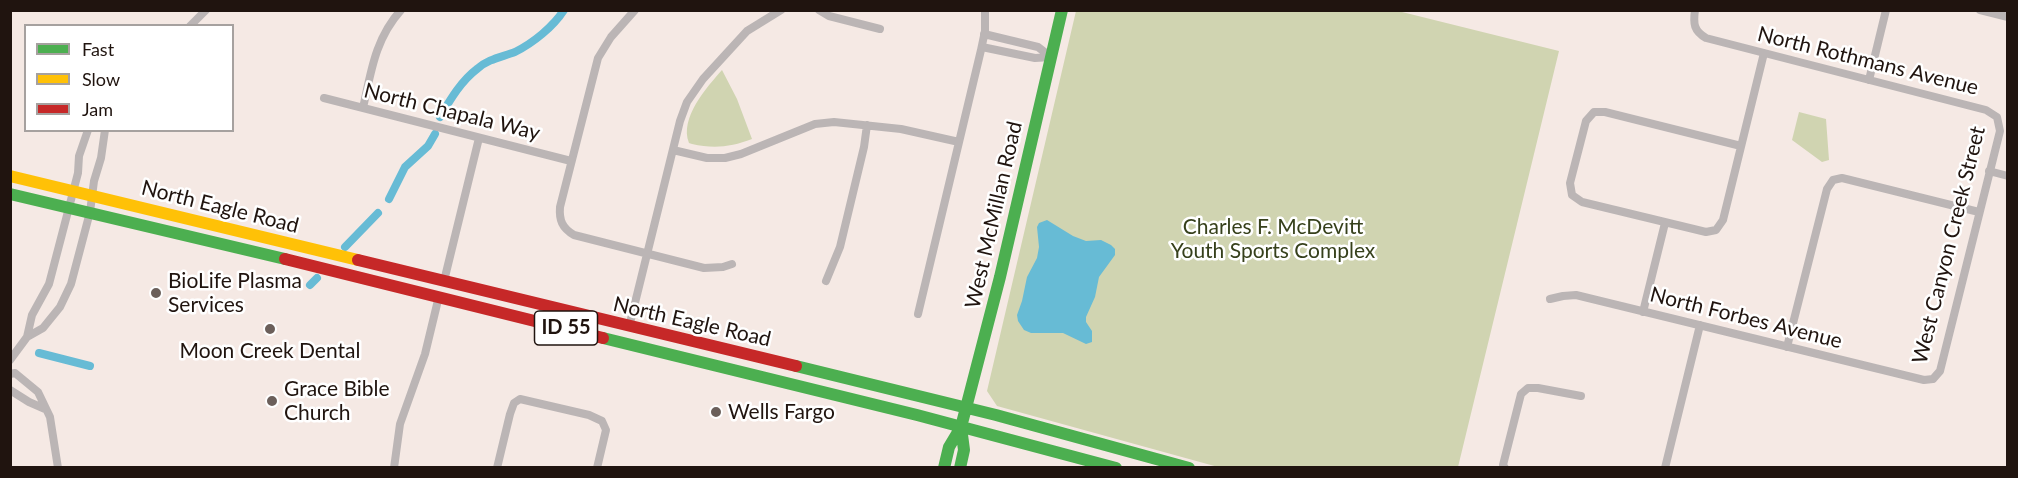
<!DOCTYPE html>
<style>
body{margin:0}
#map{position:relative;width:2018px;height:478px;overflow:hidden;background:#f5e9e4;font-family:Lato,sans-serif}
canvas{display:block}
.frame{position:absolute;inset:0;border:12px solid #20140f;pointer-events:none}
.legend{position:absolute;left:24px;top:24px;width:210px;height:108px;box-sizing:border-box;background:#fff;border:2px solid #a6a19f;margin:0;padding:8px 10px;list-style:none;font-size:18px;color:#20140f}
.legend li{display:flex;align-items:center;gap:12px;height:30px}
.legend b{width:30px;border:2px solid #a6a19f}
</style>
<div id="map">
<canvas width="2018" height="478"></canvas>
<div class="frame"></div>
<ul class="legend">
<li><b style="height:8px;background:#4caf50"></b>Fast</li>
<li><b style="height:8px;background:#ffc107"></b>Slow</li>
<li><b style="height:8px;background:#c62828"></b>Jam</li>
</ul>
</div>
<script>
const g = document.querySelector('canvas').getContext('2d');
g.lineJoin = 'round';
function paint(path, color) {
  g.fillStyle = color;
  g.fill(path, 'evenodd');
}
function strokePath(path, color, width, dash) {
  g.strokeStyle = color;
  g.lineWidth = width;
  g.lineCap = dash ? 'butt' : 'round';
  g.setLineDash(dash || []);
  g.stroke(path);
}
function drawText(font, color, halo, rows, align = 'center') {
  g.font = font + ' Lato,sans-serif';
  g.lineWidth = 5;
  g.setLineDash([]);
  g.textBaseline = 'middle';
  g.strokeStyle = halo;
  g.fillStyle = color;
  for (const [text, x, y, turn = 0] of rows) {
    g.save();
    g.translate(x, y);
    g.rotate((+turn || 0) * Math.PI / 180);
    g.textAlign = isNaN(turn) ? turn : align;
    if (halo) g.strokeText(text, 0, 0);
    g.fillText(text, 0, 0);
    g.restore();
  }
}
const green = new Path2D(`
 M1076,11H1398L1559,51L1458,467H1218L997,406L987,391Z
 M722,70L737,99L752,139C731,147 714,149 692,144L689,143C679,118 707,87 722,70Z
 M1799,112L1826,119L1829,160L1822,162L1792,140Z`);
const water = new Path2D(`
 M1047,220L1073,236L1086,241L1101,240L1111,245L1115,249V255L1099,277L1095,297L1086,317V322L1092,331V342L1086,344L1063,333H1031L1024,330L1018,321L1017,315L1022,301L1027,277L1037,258L1039,247L1037,227L1039,223Z`);
const canal = new Path2D(`
 M440,117C450,100 461,81 477,69C488,59 502,57 515,52C533,43 553,27 564,10
 M389,199L405,167L428,146L435,134
 M345,247L378,213
 M310,285L317,278
 M39,353L90,366`);
const street = new Path2D(`
 M635,10L611,37L598,58L560,207C559,220 562,228 574,235L704,268L723,267L732,264
 M819,10L829,16L880,29
 M1980,10L2008,17
 M190,26L206,10
 M982,47L1035,58L1051,57L1038,47L984,34
 M1869,80L1886,10
 M324,98L571,161
 M363,108C371,72 375,39 401,10
 M1741,146L1605,112H1594L1586,121L1570,183L1572,195L1582,202L1706,232L1716,230L1723,220L1764,53
 M673,150L707,158H725L741,154L815,124L834,122L901,129L959,142
 M1989,171L2008,176
 M444,281L479,138
 M826,281L840,247L864,147L867,125
 M1550,299L1563,296L1576,295L1924,380L1933,379L1940,371L2000,131L1997,117L1986,110L1706,38C1694,31 1693,24 1695,10
 M1643,312L1665,223
 M918,314L981,50L985,31V10
 M629,327L680,121L687,102L703,79L747,31L781,10
 M27,337L43,328L60,307L71,284L90,212L94,181L101,158L105,130
 M1787,347L1827,189L1833,180L1842,178L1979,212
 M10,360L27,337L32,315L49,284L78,173L79,156L88,130
 M10,374L15,373L38,392L50,417L58,468
 M10,390L29,402L45,409
 M394,468L400,424L425,354L439,296
 M497,468L510,414L514,403L520,399L589,415L602,421L606,430L597,468
 M1505,468L1503,465L1521,394L1528,388H1538L1581,396
 M1665,468L1700,325`);
const fast = new Path2D(`
 M10,194L285,259
 M603,338L917,415L1116,468
 M796,366L996,415L1189,468
 M944,468L949,447L961,427L1000,277L1062,10
 M960,468L964,450L961,427`);
const slow = new Path2D(`
 M10,176L358,260`);
const jam = new Path2D(`
 M285,259L603,338
 M358,260L796,366`);
const markers = [
 [156,293,6,"#6b5f5a"],
 [270,329,6,"#6b5f5a"],
 [272,401,6,"#6b5f5a"],
 [716,412,6,"#6b5f5a"]
];
const shields = [
 [566,328,63]
];
const shieldNames = [
 ["ID 55",566,328]
];
const streetNames = [
 ["North Rothmans Avenue",1868,61,14],
 ["North Chapala Way",452,112,14],
 ["North Eagle Road",220,207,14],
 ["West McMillan Road",994,215,-77],
 ["West Canyon Creek Street",1949,245,-76],
 ["North Forbes Avenue",1746,318,14],
 ["North Eagle Road",692,322,13]
];
const parkNames = [
 ["Charles F. McDevitt",1273,227],
 ["Youth Sports Complex",1273,251]
];
const poiNames = [
 ["BioLife Plasma",168,281],
 ["Services",168,305],
 ["Moon Creek Dental",270,351,"center"],
 ["Grace Bible",284,389],
 ["Church",284,413],
 ["Wells Fargo",728,412]
];
paint(green, '#d0d4b1');
paint(water, '#67bbd5');
strokePath(canal, '#67bbd5', 8);
strokePath(street, '#bbb5b5', 8);
strokePath(fast, '#4caf50', 12);
strokePath(slow, '#ffc107', 12);
strokePath(jam, '#c62828', 12);
for (const [x, y, r, color] of markers) {
  const dot = new Path2D();
  dot.arc(x, y, r, 0, 2 * Math.PI);
  g.fillStyle = color;
  g.fill(dot);
  strokePath(dot, '#fff', 2);
}
for (const [x, y, w] of shields) {
  const box = new Path2D();
  box.roundRect(x - w / 2, y - 17, w, 34, 4.5);
  g.fillStyle = '#fff';
  g.fill(box);
  strokePath(box, '#20140f', 1.5);
}
drawText('bold 20px', '#20140f', null, shieldNames);
drawText('21px', '#20140f', '#fff', streetNames);
drawText('21px', '#36401b', '#fff', parkNames);
drawText('21px', '#20140f', '#fff', poiNames, 'left');
</script>
